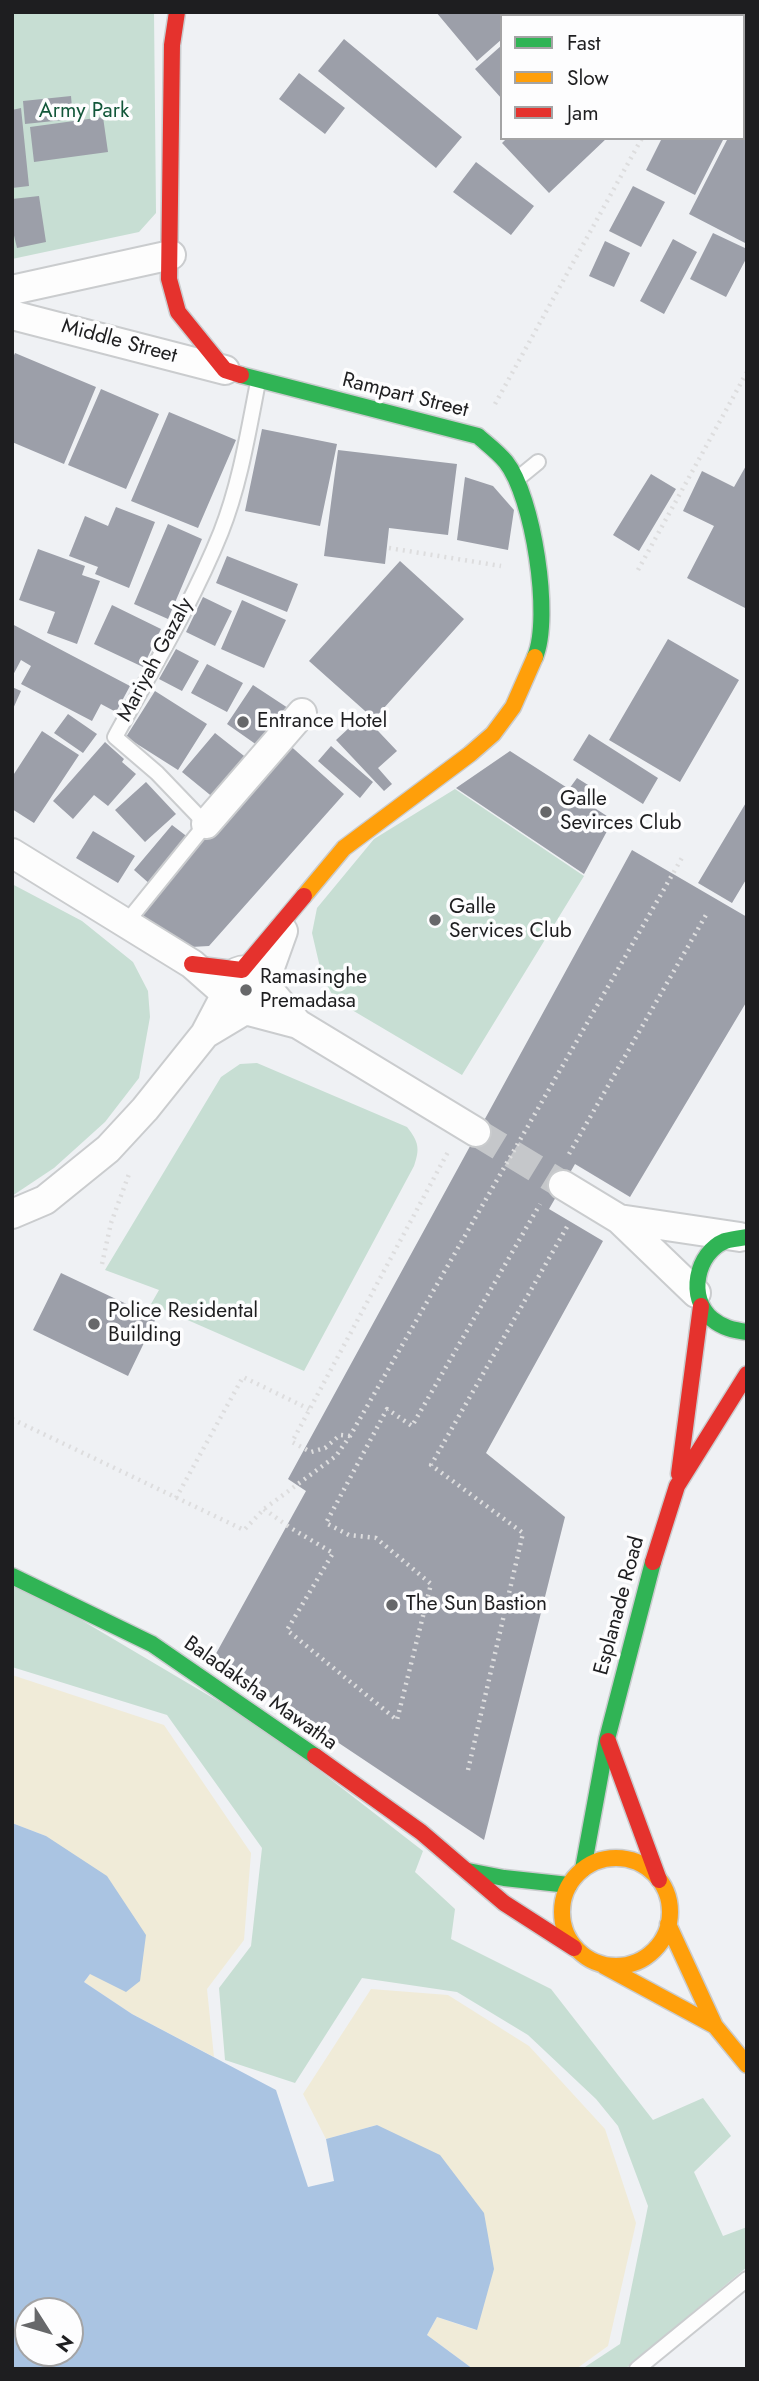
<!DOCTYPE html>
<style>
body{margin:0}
#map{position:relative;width:759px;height:2381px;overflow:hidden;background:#eff1f4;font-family:Jost,sans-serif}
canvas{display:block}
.frame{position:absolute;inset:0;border:14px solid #1e1e20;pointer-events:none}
.legend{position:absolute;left:500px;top:14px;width:245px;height:126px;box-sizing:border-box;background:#fdfdfe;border:2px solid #a4a4a5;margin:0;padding:9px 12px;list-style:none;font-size:21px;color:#1e1e20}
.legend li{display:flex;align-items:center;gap:14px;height:35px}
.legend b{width:35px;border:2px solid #a4a4a5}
.north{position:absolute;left:14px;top:2297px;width:70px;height:70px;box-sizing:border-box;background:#fdfdfe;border:2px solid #a4a4a5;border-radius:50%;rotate:127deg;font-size:19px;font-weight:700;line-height:28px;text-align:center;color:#1e1e20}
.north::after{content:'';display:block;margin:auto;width:24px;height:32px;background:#67686a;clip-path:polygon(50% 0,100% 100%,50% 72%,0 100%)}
</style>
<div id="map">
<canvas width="759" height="2381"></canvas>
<div class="frame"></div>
<ul class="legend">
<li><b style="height:9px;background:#30b455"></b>Fast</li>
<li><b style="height:9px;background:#ff9f0a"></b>Slow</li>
<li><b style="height:9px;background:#e5322d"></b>Jam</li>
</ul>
<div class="north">N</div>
</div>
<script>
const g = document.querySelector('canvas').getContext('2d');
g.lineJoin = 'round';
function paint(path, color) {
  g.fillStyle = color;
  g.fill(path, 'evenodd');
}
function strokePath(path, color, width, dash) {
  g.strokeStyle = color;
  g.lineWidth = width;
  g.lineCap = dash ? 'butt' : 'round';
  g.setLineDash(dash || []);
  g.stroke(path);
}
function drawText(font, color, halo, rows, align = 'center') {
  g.font = font + ' Jost,sans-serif';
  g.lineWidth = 7;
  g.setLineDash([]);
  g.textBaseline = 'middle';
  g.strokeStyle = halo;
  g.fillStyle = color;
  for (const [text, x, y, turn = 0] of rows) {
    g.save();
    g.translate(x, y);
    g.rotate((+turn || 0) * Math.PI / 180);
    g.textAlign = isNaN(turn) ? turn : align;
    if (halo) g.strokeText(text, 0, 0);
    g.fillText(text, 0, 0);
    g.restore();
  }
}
const green = new Path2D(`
 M12,12H154L156,213L139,232L12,259Z
 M455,789L584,876L462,1075L352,1010L333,996L322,976L312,933L317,908L374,839Z
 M12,884L82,921L133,962L148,991L150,1017L139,1078L105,1122L54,1168L12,1196Z
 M257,1063L407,1127C419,1142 420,1149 414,1166L304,1371L151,1304L159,1290L105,1270L221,1077L240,1064Z
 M12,1579L267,1730L423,1851L415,1872L455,1909L451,1939L551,1989L653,2120L703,2098L731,2136L694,2172L723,2236L747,2227V2267L625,2369H582L620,2344L648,2206L618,2126L596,2099L528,2035L457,1992L362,1978L295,2083L225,2060L219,1988L251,1946L262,1848L167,1715L12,1667Z`);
const sand = new Path2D(`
 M12,1675L164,1725L251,1853L244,1940L207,1989L214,2057L132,2014L84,1982L90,1974L46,1836L12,1823Z
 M371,1989L448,1995L529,2046L605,2129L636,2223L608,2346L576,2369H473L427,2335L437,2317L476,2330L377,2125L326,2139L303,2094Z`);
const water = new Path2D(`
 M12,1823L46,1836L107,1876L146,1935L140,1981L126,1992L90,1974L84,1982L132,2014L276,2090L308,2187L334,2181L326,2139L377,2125L440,2155L484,2213L494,2269L477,2330L437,2317L427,2335L473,2369H12ZM28,2311H70V2353H28Z`);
const building = new Path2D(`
 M436,12H511L514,16H502V39L477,61Z
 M551,12H643L646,16H547Z
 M344,39L462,137L436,168L318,71Z
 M502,45V99L475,69Z
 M299,73L345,108L325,134L279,99Z
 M71,96L73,119L25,124L23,101Z
 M21,108L29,186L12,188V110Z
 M103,117L108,152L34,162L30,127Z
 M743,121L747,123V244L689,214L728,138H743Z
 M507,138H607L549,193L502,143Z
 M662,138H724L695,195L646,170Z
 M476,162L534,206L511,235L453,192Z
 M633,186L665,202L641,247L609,231Z
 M39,196L46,242L17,248L12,227V199Z
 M713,233L747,249V257L726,297L690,279Z
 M673,239L697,252L664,314L640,301Z
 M605,241L630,253L614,287L589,276Z
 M15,353L96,387L64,464L12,442V360Z
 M101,389L159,414L126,489L68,465Z
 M169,412L236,440L198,528L131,501Z
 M262,429L337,444L320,526L245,511Z
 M338,450L457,464L448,535L389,528L385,564L324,556Z
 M747,464V609L687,578L714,526L683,511L702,471L734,487Z
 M651,474L676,489L639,551L613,535Z
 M465,477L493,486L514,510L508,550L457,540Z
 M116,507L155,522L129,588L95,574L98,567L69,556L85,516L108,526Z
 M168,524L202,539L168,619L134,604Z
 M38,549L85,566L82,575L100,581L77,644L47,633L55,612L19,600Z
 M227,556L298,584L287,612L216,583Z
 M400,561L464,619L374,719L309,661Z
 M203,597L232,611L215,646L186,632Z
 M242,600L286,620L264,668L221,649Z
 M112,605L161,629L143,667L94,644Z
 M12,624L130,686L116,712L101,704L92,721L21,684L31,666L21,660L12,677Z
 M668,639L739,680L680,782L609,740Z
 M176,649L199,661L182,691L159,679Z
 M207,664L243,683L227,712L191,693Z
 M253,685L291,710L264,750L227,724Z
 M12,687L21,691L12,711Z
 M155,691L207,724L178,770L126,737Z
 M68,714L97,734L83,753L54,733Z
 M363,715L397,751L378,768L392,784L384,791L336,740Z
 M42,731L79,755L34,823L12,809V777Z
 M215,733L253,763L220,803L182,772Z
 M589,734L658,778L643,804L573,760Z
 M285,741L344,794L209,946L191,947L138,915Z
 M105,742L124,759L122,762L136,774L108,806L94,795L73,819L53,801Z
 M331,746L373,782L360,798L318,761Z
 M510,751L569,789L577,778L596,790L587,803L613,820L584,874L456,788Z
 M146,782L176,814L145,842L115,810Z
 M747,801V878L732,903L698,883Z
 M172,825L189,838L151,885L134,870Z
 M93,831L135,856L118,883L76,858Z
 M632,850L747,917V1001L630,1197L575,1164L549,1209L603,1241L486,1453L565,1517L484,1840L213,1659L306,1491L288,1479Z
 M61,1273L156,1318L128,1376L33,1330Z`);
const streetTunnel = new Path2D(`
 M476,1132L563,1185`);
const path = new Path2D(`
 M495,404L642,138
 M389,548L501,566
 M638,570L747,372
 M569,1154L706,915
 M102,1264L111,1223L129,1174
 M12,1419L244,1530L264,1509L336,1456L350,1436L683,856
 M350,1436L340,1435L325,1448L311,1452L292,1442L449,1150
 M176,1498L243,1377L309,1409
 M264,1509L289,1527L333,1553L287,1630L397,1720L431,1584L376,1538L349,1535L326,1523L387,1409L412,1426L540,1204
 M468,1770L523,1533L431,1465L568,1225`);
const lane = new Path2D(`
 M516,480L538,462
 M126,923L206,824L157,773L115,737C151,671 193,602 221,532C240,484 248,433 258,382
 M637,2369L747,2279`);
const street = new Path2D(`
 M12,290L171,255
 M12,315L225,370
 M206,824L302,713
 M12,853L192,964L226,994L205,1034L145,1109L108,1149L45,1200L12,1214
 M283,931L264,984L263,998L254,1007L245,1010C201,994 245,947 264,984L298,1024
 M205,1034L245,1010L298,1024L476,1132
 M563,1185L619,1219L696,1293
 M619,1219L740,1237`);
const fast = new Path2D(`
 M241,375L478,436C487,444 498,452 506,462C533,496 552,617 535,657
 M747,1237C740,1238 732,1239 725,1241C696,1253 687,1298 712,1319C723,1328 733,1330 747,1332
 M12,1576L152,1644L315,1756
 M583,1869L607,1739L653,1562
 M468,1871L504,1878L569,1885`);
const slow = new Path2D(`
 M304,896L344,848L470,754L493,734L513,707L535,657
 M562 1912a54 54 0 1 1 108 0a54 54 0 1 1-108 0Z
 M668,1924L715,2026L747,2065
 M604,1966L715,2026`);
const jam = new Path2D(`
 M177,12L172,45L169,279L178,312L225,370L241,375
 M192,964L242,970L304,896
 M679,1474L701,1306
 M653,1562L677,1486L747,1374
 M608,1741L659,1880
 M315,1756L421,1832L504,1903L574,1948`);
const markers = [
 [243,722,7,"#67686a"],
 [546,812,7,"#67686a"],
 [435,920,7,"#67686a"],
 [246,990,7,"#67686a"],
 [94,1324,7,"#67686a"],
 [392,1605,7,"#67686a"]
];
const parkNames = [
 ["Army Park",84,112]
];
const streetNames = [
 ["Middle Street",119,342,15],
 ["Rampart Street",405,396,14],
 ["Mariyah Gazaly",156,660,-62],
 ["Esplanade Road",620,1606,-75],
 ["Baladaksha Mawatha",260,1694,35]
];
const poiNames = [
 ["Entrance Hotel",257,722],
 ["Galle",560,800],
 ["Sevirces Club",560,824],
 ["Galle",449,908],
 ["Services Club",449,932],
 ["Ramasinghe",260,978],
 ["Premadasa",260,1002],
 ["Police Residental",108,1312],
 ["Building",108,1336],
 ["The Sun Bastion",406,1605]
];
paint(green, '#c7ded3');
paint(sand, '#f0ebd8');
paint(water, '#aac4e2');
paint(building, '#9c9fa9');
strokePath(streetTunnel, '#c5c7ca', 28, [28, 14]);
strokePath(lane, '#caccce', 18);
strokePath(street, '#caccce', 32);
strokePath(fast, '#caccce', 19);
strokePath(slow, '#caccce', 19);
strokePath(jam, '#caccce', 19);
strokePath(path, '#ddddde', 4.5, [2, 5]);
strokePath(lane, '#fdfdfd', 14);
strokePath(street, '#fdfdfd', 28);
strokePath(fast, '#30b455', 16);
strokePath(slow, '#ff9f0a', 16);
strokePath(jam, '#e5322d', 16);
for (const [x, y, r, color] of markers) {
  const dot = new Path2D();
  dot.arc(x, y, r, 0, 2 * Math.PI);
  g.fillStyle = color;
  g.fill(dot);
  strokePath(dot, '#fdfdfe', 2.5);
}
drawText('21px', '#13573a', '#fdfdfe', parkNames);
drawText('21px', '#1e1e20', '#fdfdfe', streetNames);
drawText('21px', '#1e1e20', '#fdfdfe', poiNames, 'left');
</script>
